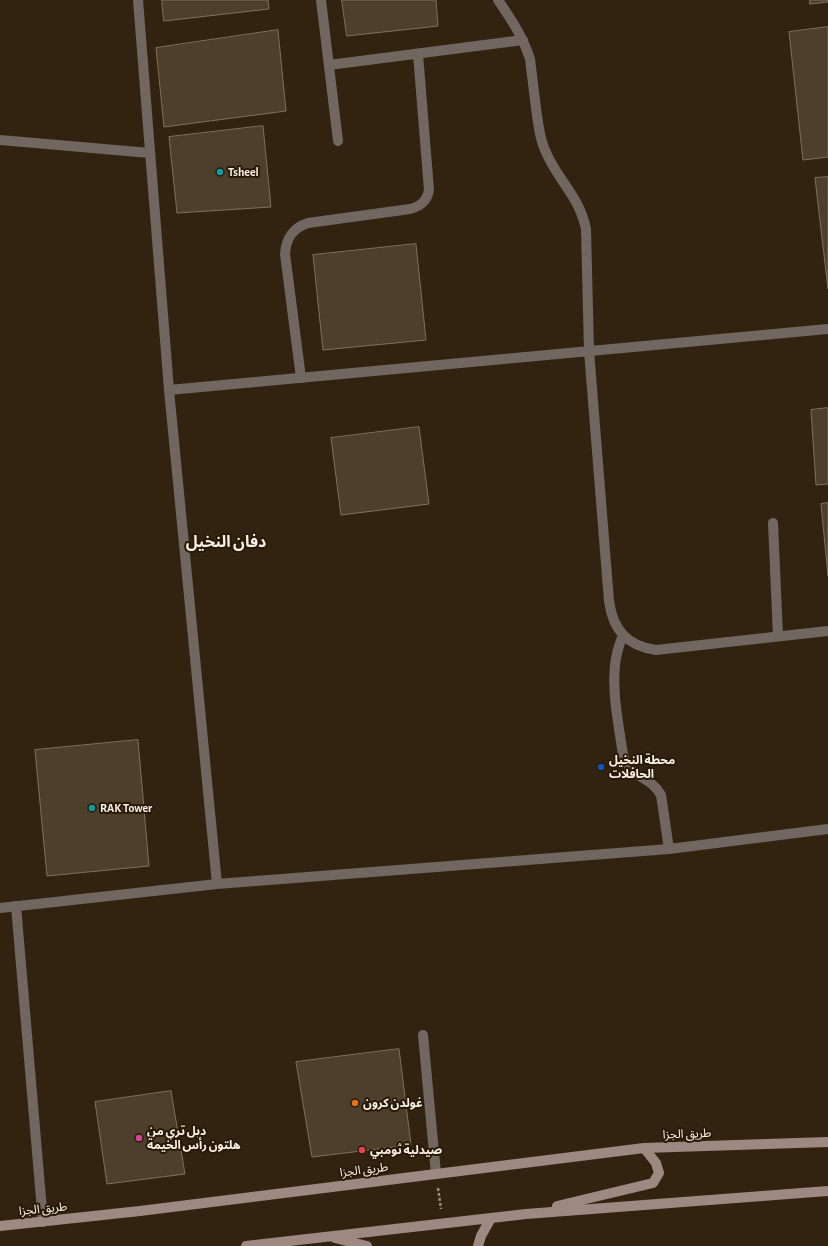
<!DOCTYPE html>
<meta charset="utf-8">
<style>
body{margin:0}
canvas{display:block;background:#322311}
</style>
<canvas width="828" height="1246"></canvas>
<script>
const g = document.querySelector('canvas').getContext('2d');
g.lineJoin = 'round';
function paint(path, color) {
  g.fillStyle = color;
  g.fill(path, 'evenodd');
}
function strokePath(path, color, width, dash) {
  g.strokeStyle = color;
  g.lineWidth = width;
  g.lineCap = dash ? 'butt' : 'round';
  g.setLineDash(dash || []);
  g.stroke(path);
}
function drawText(font, color, halo, rows, align = 'center') {
  g.font = font + ' "Alegreya Sans","Noto Sans Arabic",sans-serif';
  g.lineWidth = 4;
  g.setLineDash([]);
  g.textBaseline = 'middle';
  g.strokeStyle = halo;
  g.fillStyle = color;
  for (const [text, x, y, turn = 0] of rows) {
    g.save();
    g.translate(x, y);
    g.rotate((+turn || 0) * Math.PI / 180);
    g.textAlign = isNaN(turn) ? turn : align;
    if (halo) g.strokeText(text, 0, 0);
    g.fillText(text, 0, 0);
    g.restore();
  }
}
const building = new Path2D(`
 M162,0H268L269,9L164,21Z
 M342,0H436L438,26L347,36Z
 M810,0H828V2L810,4Z
 M828,27V157L803,160L789,32Z
 M278,30L286,111L164,127L156,48Z
 M263,126L271,207L177,213L169,137Z
 M828,177V289L815,178Z
 M416,244L426,340L323,350L313,255Z
 M828,408V484L816,485L811,410Z
 M419,427L429,504L341,515L331,438Z
 M828,503V576L821,504Z
 M138,740L149,866L47,876L35,750Z
 M399,1049L411,1145L312,1157L296,1062Z
 M171,1091L185,1174L107,1184L95,1102Z`);
const path = new Path2D(`
 M438,1188L441,1209`);
const lane = new Path2D(`
 M321,0L338,141
 M329,65L523,40
 M0,140L150,153
 M301,378L285,254C286,238 293,228 308,223L410,209C421,206 427,201 429,190L418,54
 M773,523L778,636
 M623,635C619,645 616,655 615,665C612,695 619,726 623,755C631,780 649,774 661,795L669,849
 M16,906L43,1222
 M423,1035L436,1174`);
const street = new Path2D(`
 M498,0C511,19 523,37 530,59C532,75 534,92 536,108C538,122 539,137 545,150C557,180 579,195 586,229L589,351L609,601C613,630 627,646 656,650L828,631
 M169,390L828,329
 M217,884L669,849L828,829
 M0,908L217,884L169,390L138,0`);
const secondary = new Path2D(`
 M557,1206L653,1183L659,1173L656,1163L644,1148
 M0,1226L140,1211L644,1148L828,1142
 M335,1238L367,1246
 M246,1246L526,1214L828,1191
 M478,1246L481,1236L491,1218`);
const markers = [
 [220,172,4,"#0f9aa8"],
 [601,767,4,"#1a4fb4"],
 [92,808,4,"#0f9aa8"],
 [355,1103,4,"#e8710a"],
 [139,1138,4,"#d1479c"],
 [362,1150,4,"#e0444e"]
];
const poiNames = [
 ["Tsheel",228,172],
 ["محطة النخيل",609,760],
 ["الحافلات",609,774],
 ["RAK Tower",100,808],
 ["غولدن كرون",363,1103],
 ["دبل تري من",147,1131],
 ["هلتون رأس الخيمة",147,1145],
 ["صيدلية ثومبي",370,1150]
];
const streetNames = [
 ["طريق الجزا",687,1134,-2],
 ["طريق الجزا",364,1170,-7],
 ["طريق الجزا",43,1209,-6]
];
const districtNames = [
 ["دفان النخيل",226,542]
];
paint(building, '#4d3f2b');
strokePath(building, '#7f705a', 1);
strokePath(path, '#978a7c', 2.5, [3, 2]);
strokePath(lane, '#726661', 10);
strokePath(street, '#726661', 10);
strokePath(secondary, '#9c8a82', 10);
for (const [x, y, r, color] of markers) {
  const dot = new Path2D();
  dot.arc(x, y, r, 0, 2 * Math.PI);
  g.fillStyle = color;
  g.fill(dot);
  strokePath(dot, '#281a08', 1.5);
}
drawText('bold 12px', '#faf0e5', '#281a08', poiNames, 'left');
drawText('12px', '#faf0e5', '#281a08', streetNames);
drawText('bold 16px', '#faf0e5', '#281a08', districtNames);
</script>
